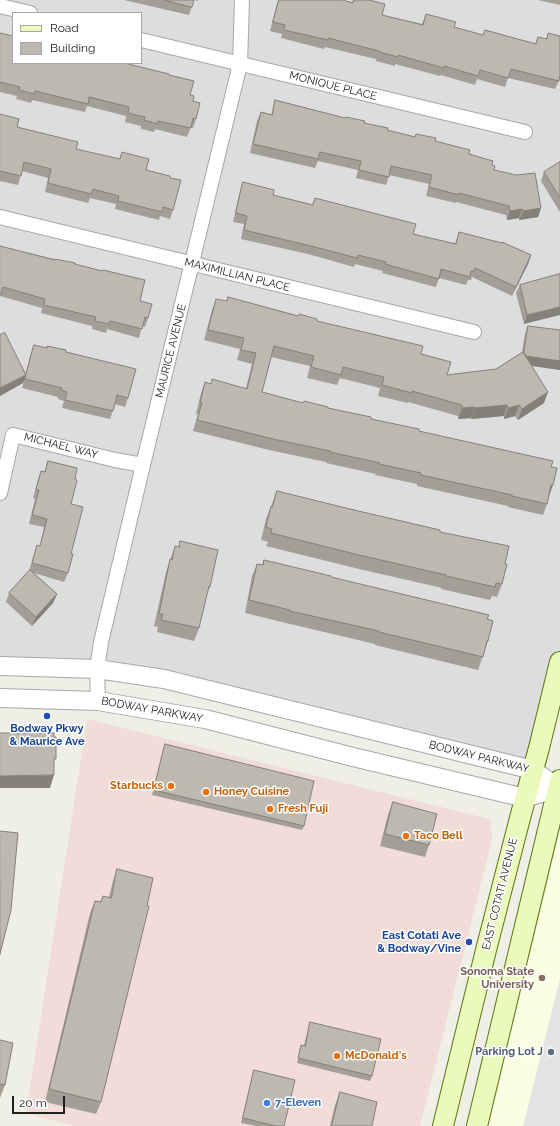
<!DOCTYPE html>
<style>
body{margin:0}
#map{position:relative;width:560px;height:1126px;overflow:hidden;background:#f0efe7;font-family:Raleway,sans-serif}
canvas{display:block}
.legend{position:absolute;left:12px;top:12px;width:130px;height:52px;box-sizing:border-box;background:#fff;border:1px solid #a6a6a6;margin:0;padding:5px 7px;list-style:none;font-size:12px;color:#202020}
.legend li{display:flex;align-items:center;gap:8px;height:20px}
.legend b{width:20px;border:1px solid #a6a6a6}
.scale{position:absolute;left:12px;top:1096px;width:53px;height:18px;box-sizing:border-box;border:2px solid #202020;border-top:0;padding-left:5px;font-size:12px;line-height:14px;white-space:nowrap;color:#202020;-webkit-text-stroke:3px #fff;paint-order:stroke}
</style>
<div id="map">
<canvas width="560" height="1126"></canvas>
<ul class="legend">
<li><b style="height:5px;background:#ebf9bd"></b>Road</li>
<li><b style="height:11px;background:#bdb8b0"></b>Building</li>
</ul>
<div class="scale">20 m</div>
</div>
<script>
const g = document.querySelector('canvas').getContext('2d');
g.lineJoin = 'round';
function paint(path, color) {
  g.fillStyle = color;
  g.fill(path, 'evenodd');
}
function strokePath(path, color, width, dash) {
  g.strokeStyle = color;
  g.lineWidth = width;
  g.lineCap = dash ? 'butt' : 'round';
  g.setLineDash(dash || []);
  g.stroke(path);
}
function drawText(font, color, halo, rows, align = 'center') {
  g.font = font + ' Raleway,sans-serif';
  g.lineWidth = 3;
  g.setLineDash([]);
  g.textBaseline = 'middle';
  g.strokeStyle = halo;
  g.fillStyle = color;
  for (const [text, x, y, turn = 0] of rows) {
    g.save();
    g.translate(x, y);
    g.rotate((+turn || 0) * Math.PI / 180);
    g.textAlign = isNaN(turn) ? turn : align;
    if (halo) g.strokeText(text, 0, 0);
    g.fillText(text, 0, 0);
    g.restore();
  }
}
const residential = new Path2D(`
 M0,0H560V662L533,770L164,679L0,666ZM13,13H141V63H13Z`);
const commercial = new Path2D(`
 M87,719L490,819L492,840L420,1126H74L26,1113Z`);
const education = new Path2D(`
 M560,831V1126H489Z`);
const parking = new Path2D(`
 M560,978V1126H523Z`);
const minor = new Path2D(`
 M0,6L30,13
 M141,40L525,132
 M0,217L474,332
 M0,493L13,435L115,460L143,465
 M98,701L97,669L101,642L143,465L240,64L242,0`);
const tertiary = new Path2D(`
 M0,666L97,669L164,679L533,770L558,788
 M0,698L98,701L205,719L353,757L525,798L558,788`);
const secondary = new Path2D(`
 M443,1126L486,950L520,818L539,748L560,662
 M477,1126L560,780`);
const wall = new Path2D(`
 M124,0H198V1L194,0L189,15Z
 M278,0H342L352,2L353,0H369L382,15L422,24L426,14L454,27L483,35L485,30L535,44L538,37L546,39L548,33L559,81L555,89L508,78L505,87L477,79L475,85L441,75L440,76L395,64V66L376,61V59L325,47L324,49L281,38L282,34L270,31Z
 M538,0H560V5Z
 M0,33L169,75L190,95L193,101L196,119L193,128L191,127L187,137L155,129L154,132L141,129V126L125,122L126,116L87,106L85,112L32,100L31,103L16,99L17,96L0,92Z
 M275,100L364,123L387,130L415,137L416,134L469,154L492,165L494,170L541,208L538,217L519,220V218L507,220L506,215L456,202V203L426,196L429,184L389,175L386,185L356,178L358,170L318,161L315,168L250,153L257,121L261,112L271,115Z
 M0,114L17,127L76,149L119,159L122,152L146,170L170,178L173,210L170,219L160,216L159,220L115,209L116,204L90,198L88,203L45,192L48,178L22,171L18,185L0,181Z
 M560,162V212L541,181L544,172Z
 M243,182L273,195L312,205L315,198L413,234L455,244L459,232L531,255L528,264L512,296L472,277L471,280H468L466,285L439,278L436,287L382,273L383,271L355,264L354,267L308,254L241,239L244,224L233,222L240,191Z
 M0,246L75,264L140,301L148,318L145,327L142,326L139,338L107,329L106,333L92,329V326L41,313L42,308L0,296V297Z
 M560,274L524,324L516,293L520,285Z
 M228,297L317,321L421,354L447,375L496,369L522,352L525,334L528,326L560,330V370L532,366L544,403L518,420L515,416L504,419V416L471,419V418L458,419V416L408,402V403L378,396L380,388L340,378L337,385L307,378L310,366L271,357L262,392L303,403L328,408L419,431L551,467L549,496L547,504L543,515L508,507V506L417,486V484L375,475L376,474L326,463V462L269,450L193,431L198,414H196L201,393L205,382L210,384L246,388L252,364L237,360L240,349L204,340L212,310L216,299L226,301Z
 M0,335L26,374L31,354L34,345L46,348L66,352L128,398L125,407L115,404L110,419L62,408L64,401L58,399V397L22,388L24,381L23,383L0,396Z
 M48,461L75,479L71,504V554L68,573L64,582L34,573L57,594L53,603L32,626L6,602L9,593L29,571L34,554L37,545H40L44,527L29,524L35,499L33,498L38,480L41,471L44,472Z
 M277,491L440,532L505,564L502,584L497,597L492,596L490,600L441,589L442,588L355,568L266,546L268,542L261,540L266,519Z
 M180,541L210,587L207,594L199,628L194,641L157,632L158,627L154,626L166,572L175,546L178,547Z
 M264,560L487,619L488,641L478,670L375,645V644L286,623L245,613L252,576L257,564L262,565Z
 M165,744L304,826L302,830L152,795Z
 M393,802L429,845L425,857L380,846L388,815Z
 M117,869L101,1102L96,1114L45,1102L90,913L95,901L100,902L103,896L109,897L113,881Z
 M310,1022L372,1076L370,1081L297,1063L301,1045H304Z
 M0,1040L5,1085L0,1098Z
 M254,1070L284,1126H256L241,1123L253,1074Z
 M340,1092L372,1126H330L335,1105Z`);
const shadedWall = new Path2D(`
 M541,208L538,217L519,220L523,211Z
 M522,209L519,218L507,220L510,211Z
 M531,255L528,264L512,296L516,287Z
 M560,307V315L524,324L527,315Z
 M524,356L560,361V370L520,364Z
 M26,375L23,383L0,396V388Z
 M548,392L544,403L518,420L522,409Z
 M507,405L504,416L471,419L475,408Z
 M519,405L515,416L504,419L508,408Z
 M475,407L471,418L458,419L462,408Z
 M551,485H553L549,496L547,495Z
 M57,594L53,603L32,626L36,617Z
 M54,775L50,788H0V776Z`);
const building = new Path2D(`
 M164,0H194L192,7Z
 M279,0H342L353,3L354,0H369L385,4L382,15L423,25L426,14L456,22L454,27L483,35L485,30L536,44L538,37L547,39L548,33L560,36V75L559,81L511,69L508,78L480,70L478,76L444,66V68L398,55V57L379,52V51L328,38V40L284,30L285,25L273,22Z
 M0,33L13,36V63H124L169,74V75L194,81L190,95L194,96L193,101L200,103L196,119L193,118L191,128L158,121V124L144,120L145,117L128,113L129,107L89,97L88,104L35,91L34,94L19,90L20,87L0,82Z
 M275,100L345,118L346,117L365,121L364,123L388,128L387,130L415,137L416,134L436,138L435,141L470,150L469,154L493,161L492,165L495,166L494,170L516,175L535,173L541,208L523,211L522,209L510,211L509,206L459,193V195L429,187L432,175L391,166L389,177L359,170L361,161L320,152L318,159L253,144L261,112L272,115Z
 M0,114L19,119L17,127L78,142L76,149L120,159L122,152L149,159L146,170L170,176V178L181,180L173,210L163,207L162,212L118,201L119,196L93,189L91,194L48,183L51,169L24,162L21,176L0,171Z
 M560,162V198L544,172Z
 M243,182L274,190L273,195L313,205L315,198L416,224L413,234L456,244L459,232L502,243V242L531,255L516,287L475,268L474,271H471L470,277L441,269L439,279L385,264L386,262L358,255L357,258L311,246L244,230L247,216L236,213Z
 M0,246L55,260V259L75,263V264L102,271L103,270L145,280L140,301L152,304L148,318L145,317L142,329L110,321L109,324L95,321L96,317L44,305L45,299L3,287L1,294H0Z
 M560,274V307L527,315L520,285Z
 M228,297L298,316L299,314L317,319V321L423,346L421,354L451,362L447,375L496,369L523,352L548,392L522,409L519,405L508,408L507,405L475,408V407L462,408V405L412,391V393L382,385L384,377L343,367L341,375L311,367L314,356L274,346L262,392L303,403L304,401L328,407V408L371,417V419L419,429V431L553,461L551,467L557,468L553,485H551L547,504L512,496V495L421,475V473L379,464L380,463L330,452V451L273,439L197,420L202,403H200L205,382L211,384L212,379L247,389L256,353L241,350L244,338L208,330L216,299L227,301Z
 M528,326L560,330V361L526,356L524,353Z
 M5,333L26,375L0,388V335Z
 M34,345L47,348V346L66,350V352L136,369L128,398L117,395L113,411L65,400L67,392L61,390L62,388L25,379Z
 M48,461L77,468L75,479L77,480L71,504L83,507L71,554H73L68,573L32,563L37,545L40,546L47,519L32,515L39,490L36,489L41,471L45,472Z
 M277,491L354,510L440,530V532L509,546L505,564H507L502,584L496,583L495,587L446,576V575L359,555L271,533L272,529L266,527L271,506L272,507Z
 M180,541L218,550L210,587L209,586L199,628L161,620L163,614H159L170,559L172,560L175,546L179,547Z
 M264,560L331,576V577L489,615L487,619L493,621L488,641H487L483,657L379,632V631L290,611V610L249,600L257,564L263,565Z
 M30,570L57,594L36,617L9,593Z
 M0,733H54V737H56V759H54V775L0,776Z
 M165,744L314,781L304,826L154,790Z
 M393,802L437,814L429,845L385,834Z
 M0,831L18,833L11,910L0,954Z
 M117,869L153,878L147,906H149L101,1102L49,1089L95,901L101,902L103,896L111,898Z
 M310,1022L381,1039L372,1076L298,1058L301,1045L305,1046Z
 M0,1040L13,1043L5,1085L0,1084Z
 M254,1070L295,1080L284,1126H276L243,1118Z
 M340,1092L377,1102L372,1126H332Z`);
const markers = [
 [47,716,4,"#1a4fb4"],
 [171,786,4,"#e8710a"],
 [206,792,4,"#e8710a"],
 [270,809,4,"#e8710a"],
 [406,836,4,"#e8710a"],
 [469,942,4,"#1a4fb4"],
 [542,978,4,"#8d6e63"],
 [551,1052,4,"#5c6f8a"],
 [337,1056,4,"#e8710a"],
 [267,1103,4,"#3f7fe0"]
];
const streetNames = [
 ["MONIQUE PLACE",333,86,14],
 ["MAXIMILLIAN PLACE",237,275,14],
 ["MAURICE AVENUE",171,351,-76],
 ["MICHAEL WAY",61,446,14],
 ["BODWAY PARKWAY",152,710,10],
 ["BODWAY PARKWAY",479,757,14],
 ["EAST COTATI AVENUE",500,894,-76]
];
const transitNames = [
 ["Bodway Pkwy",47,729],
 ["& Maurice Ave",47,742],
 ["East Cotati Ave",461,936,"right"],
 ["& Bodway/Vine",461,949,"right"]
];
const foodNames = [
 ["Starbucks",163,786,"right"],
 ["Honey Cuisine",214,792],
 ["Fresh Fuji",278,809],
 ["Taco Bell",414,836],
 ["McDonald's",345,1056]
];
const educationNames = [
 ["Sonoma State",534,972],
 ["University",534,985]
];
const serviceNames = [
 ["Parking Lot J",543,1052]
];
const shopNames = [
 ["7-Eleven",275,1103]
];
paint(residential, '#dedddd');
paint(commercial, '#f1dcd7');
paint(education, '#fafee2');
paint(parking, '#e4e4e4');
strokePath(minor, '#a7a7a7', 16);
strokePath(tertiary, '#a7a7a7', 20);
strokePath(secondary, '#587707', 22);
strokePath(minor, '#fff', 14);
strokePath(tertiary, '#fff', 18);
strokePath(secondary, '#ebf9bd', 20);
paint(wall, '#a39e97');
paint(shadedWall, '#84817b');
paint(building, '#bdb8b0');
strokePath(building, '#84817b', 1);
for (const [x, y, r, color] of markers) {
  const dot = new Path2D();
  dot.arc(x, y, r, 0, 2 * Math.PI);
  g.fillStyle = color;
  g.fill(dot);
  strokePath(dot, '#fff', 1.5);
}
drawText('11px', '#202020', '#fff', streetNames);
drawText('bold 11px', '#164399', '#fff', transitNames);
drawText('bold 11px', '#c56008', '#fff', foodNames, 'left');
drawText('bold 11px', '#785e54', '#fff', educationNames, 'right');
drawText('bold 11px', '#4e5e75', '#fff', serviceNames, 'right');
drawText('bold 11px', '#366cbe', '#fff', shopNames, 'left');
</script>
